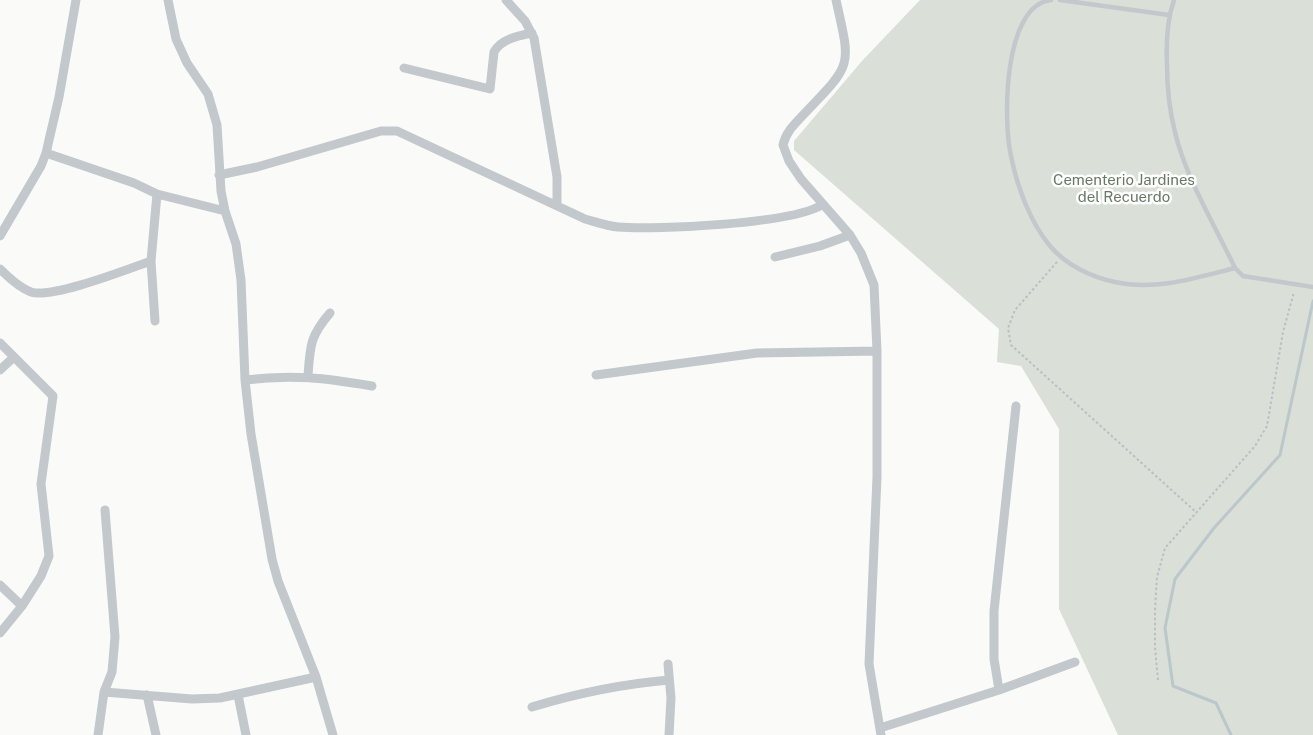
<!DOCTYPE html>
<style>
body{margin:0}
canvas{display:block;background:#fafaf8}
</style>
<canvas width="1313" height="735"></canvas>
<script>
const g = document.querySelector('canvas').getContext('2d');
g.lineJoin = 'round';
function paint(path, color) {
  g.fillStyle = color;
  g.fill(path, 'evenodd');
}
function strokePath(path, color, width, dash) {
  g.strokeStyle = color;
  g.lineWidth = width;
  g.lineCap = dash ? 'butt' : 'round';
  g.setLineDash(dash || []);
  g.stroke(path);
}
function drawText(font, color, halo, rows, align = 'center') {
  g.font = font + ' "Public Sans",sans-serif';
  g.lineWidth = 5;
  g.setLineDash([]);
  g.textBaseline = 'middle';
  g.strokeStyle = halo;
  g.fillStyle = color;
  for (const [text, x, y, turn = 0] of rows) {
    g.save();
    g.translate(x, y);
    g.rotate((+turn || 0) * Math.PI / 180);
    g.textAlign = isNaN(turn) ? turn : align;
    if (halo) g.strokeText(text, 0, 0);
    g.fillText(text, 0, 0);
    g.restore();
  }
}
const green = new Path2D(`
 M920,0H1313V735H1118L1059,609V429L1021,366L997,362L999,329L794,150V141L862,61Z`);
const stream = new Path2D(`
 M1231,735L1216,703L1173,686L1165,628L1175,579L1214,528L1280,455L1313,301`);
const path = new Path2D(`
 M1057,262L1015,310L1008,328L1011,345L1197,513
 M1158,680L1155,648V610L1157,577L1165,548L1255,446L1267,426L1283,332L1294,292`);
const lane = new Path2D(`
 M1051,0C1003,5 1003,121 1011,156C1017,186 1030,222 1050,246C1066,265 1091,277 1115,282C1156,291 1195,278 1235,268
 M1060,0L1169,15
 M1174,0C1167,20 1166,42 1167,64C1167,87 1169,109 1175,132C1185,176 1215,226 1235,268L1243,276L1313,287`);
const street = new Path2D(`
 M168,0L176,39L187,63L208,94L217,125L221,191L225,211L236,244L241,280L245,380L251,434L272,559L278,581L316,677L333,735
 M506,0L525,21L534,38L557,177V205
 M836,0C851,67 853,63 805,113C796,123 786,131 783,145L789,161L801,179L850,235L861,253L874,285L877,351V477L869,664L881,735
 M404,68L490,89L494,52C501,39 518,36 532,33
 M46,153L134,183L157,194L225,211
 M219,175L257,167L381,131H397L585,219C596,222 607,226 618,227C655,230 796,224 823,204
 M0,236L41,166L46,153L59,97L76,0
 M775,257L820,246L850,235
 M0,269C8,277 20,288 31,292C52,299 128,269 151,261
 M155,321L151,261L157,194
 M0,343L53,396L41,484L49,556L41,576L22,606L0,633
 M0,370L14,357
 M596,375L757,353L877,351
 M308,376C310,346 310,336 330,313
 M245,380C293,374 325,378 372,386
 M0,585L22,606
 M668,664L671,698L669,735
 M999,690L994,659V611L1016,406
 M104,692L192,699L220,698L316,677
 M147,695L156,735
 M238,695L246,735
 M532,707C578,693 622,684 669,680
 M880,728L999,690L1075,662
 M98,735L104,692L112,672L115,637L105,510`);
const parkNames = [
 ["Cementerio Jardines",1124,180],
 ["del Recuerdo",1124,197]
];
paint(green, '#dadfd7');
strokePath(stream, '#bbc7cb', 3);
strokePath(path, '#bbbfc2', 2, [2.5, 2.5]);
strokePath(lane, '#c3c8cc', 4.5);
strokePath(street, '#c3c8cc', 9);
drawText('15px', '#687a64', '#fff', parkNames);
</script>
